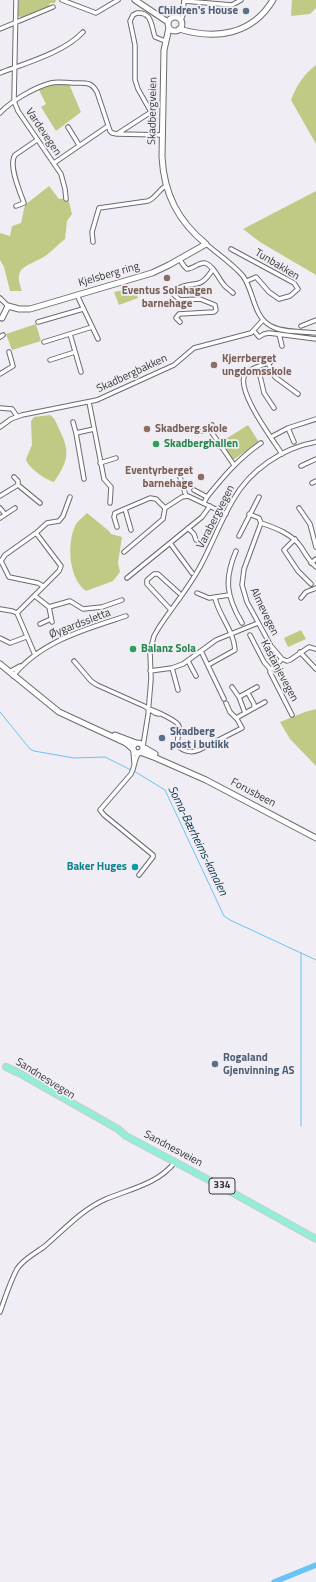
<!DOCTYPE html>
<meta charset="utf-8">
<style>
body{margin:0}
canvas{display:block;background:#f0eef4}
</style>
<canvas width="316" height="1582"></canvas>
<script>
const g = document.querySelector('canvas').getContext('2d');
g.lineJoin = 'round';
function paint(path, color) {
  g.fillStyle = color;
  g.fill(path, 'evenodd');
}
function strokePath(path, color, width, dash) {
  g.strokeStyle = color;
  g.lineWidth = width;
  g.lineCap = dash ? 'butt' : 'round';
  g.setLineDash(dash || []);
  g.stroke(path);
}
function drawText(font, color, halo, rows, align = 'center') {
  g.font = font + ' "Titillium Web",sans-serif';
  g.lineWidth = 3.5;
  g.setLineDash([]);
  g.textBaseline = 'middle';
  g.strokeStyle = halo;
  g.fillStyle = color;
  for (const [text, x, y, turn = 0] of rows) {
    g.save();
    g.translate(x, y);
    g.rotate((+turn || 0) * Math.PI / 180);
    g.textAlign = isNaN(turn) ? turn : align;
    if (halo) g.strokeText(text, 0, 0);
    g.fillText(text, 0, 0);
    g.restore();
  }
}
const green = new Path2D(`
 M19,0H56L55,3H50L48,8L21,18L18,15Z
 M292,0H316V8L310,14L291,16Z
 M316,65V144L291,100C297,85 303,75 316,65Z
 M69,84L81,112L56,131L41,107L46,104L39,90L52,85Z
 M49,186L59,199L68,198L72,214L67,221L65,239C57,245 49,255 40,259C22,268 14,269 22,291H10L4,267L0,260V233L10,236L12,226L21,223L25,205Z
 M316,191V275L260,242L243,229Z
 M134,288L138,298L119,305L114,292Z
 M36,324L41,341L12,350L6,334Z
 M50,415C56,419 57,425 60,431C71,453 67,463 54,482C46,480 27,467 26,459L32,445L31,421L34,417Z
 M248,425L259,442L233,460L221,442Z
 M87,513L109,531L111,534L122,537L118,563L120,572L113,581L86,591C69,579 66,543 76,524C79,520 84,516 87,513Z
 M301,630L306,639L288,647L284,638Z
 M316,709V766L290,739L280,722L305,712Z`);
const stream = new Path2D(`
 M0,712L30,749L34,751L74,758L105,757L131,770
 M134,771L165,790L224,916L230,920L316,960
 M301,953V1126`);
const river = new Path2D(`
 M274,1582L316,1565`);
const street = new Path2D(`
 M16,0L14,101L18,111L61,174L65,189L66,199
 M62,0L96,13L118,0
 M184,1L232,5L241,0
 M176,17L182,10
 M181,20L183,15L184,0
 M0,29L53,7
 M0,73C26,63 65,52 83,32
 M0,113C11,101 35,87 51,83C58,81 66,83 73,83C85,83 91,81 97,92L110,131L112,133L117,134L151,112L138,89L135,80V45L130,21L133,15L137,13C152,12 151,25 155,37L165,41
 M68,127L79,145
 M118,134L163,135
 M54,163L108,126
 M16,206L24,203C20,192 8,165 15,155L37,140
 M93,242L92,232L99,208L148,201C156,198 159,189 166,186
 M206,244C218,254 233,264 243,276C254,291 253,317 271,326C283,333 302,331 316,333
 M231,249L294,283L298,289L290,296L279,299L269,292L256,277L247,281
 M180,260L184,266L187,269C193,269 199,262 205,263C214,266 218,278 224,285C226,288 230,290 233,293
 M77,295L98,339
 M0,298L8,306
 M38,322L83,309
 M180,322L176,318L179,314L214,312L216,310L215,305L200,299L180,300L174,295L175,290C195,278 198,293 213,269
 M301,326L316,320
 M254,331L259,337L264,334L269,333L316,339
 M70,334L81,372
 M279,334L282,346
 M0,337L3,335
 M44,342L92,327
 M50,360L75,352
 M271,362C264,365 252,367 246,373C233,387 273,440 282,454
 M268,363L275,377L298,394
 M258,367L264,393L274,408
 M0,374L13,366L9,352
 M89,402L104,479L111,487L110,503
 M0,408L12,409L17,416
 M73,422L76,433L94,429
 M0,427L11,419L22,415L97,400L174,365L194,348L251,333L263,320
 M208,427L234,465
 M288,428L294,442
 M202,431L212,425
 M76,433L84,479
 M271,437L288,428L316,419
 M100,463L116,458
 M301,466L316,459
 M14,477L18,481V485L40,503
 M180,477L186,496
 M312,483L316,481
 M194,490L207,497
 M0,496L18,485
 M204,503L207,497C223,477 239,458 261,443
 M0,508L5,514
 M299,508L310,524L316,547
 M125,509L131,530
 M249,514L259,518L261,523
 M0,518L15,508
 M261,523L244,569L242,585L247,602L271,646L282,659
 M261,523C276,528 292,534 301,547C306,555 309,561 316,567
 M117,527L114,517L115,513L150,498L156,499L165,508L182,497L188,496L226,514
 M188,528L194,534L196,540
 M239,536L259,497
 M295,539L284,550L298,571L311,584
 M170,543L192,573
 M236,551C224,579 226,596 242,623
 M124,552L163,519L165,508
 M311,563L316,559
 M127,578L202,517L210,506
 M43,586L38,583L9,577L1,561L5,555L36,533L47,523L59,521L63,516L70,497
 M197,593L209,598L229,595
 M35,596L49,607L70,601L83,609L102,607L122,600
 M301,598L306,592L316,588
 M49,607L52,622
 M0,609L12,611L17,613L35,655
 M171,610L147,584V580L154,574H158L179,593
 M17,613L59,571L61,566L36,533
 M40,624L51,619
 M250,635L264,662L270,669V672L292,715
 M0,638L10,643L26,637
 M201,651L224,699
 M300,652L316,669
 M74,661L91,681L97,685L144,706L155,713L159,714
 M188,661L196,676
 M208,665L235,650C234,631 219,616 215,598
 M172,668L178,690
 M270,669L273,668L282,659L287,661L290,660L309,647L316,649
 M150,671L172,668L183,664L216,640L258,623
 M9,672L20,666
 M13,676C41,641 86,629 126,616
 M232,687L239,697L245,713
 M248,693L254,704V707
 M239,697L257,687
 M226,703L230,712L237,719
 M148,709C154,710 178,721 179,726C180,733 176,740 178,746C184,752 192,753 199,750L242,728L237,719L238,717L265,702
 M143,746L148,715L151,679L150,651L154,636L158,629C172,607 190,587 202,563C213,542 221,520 233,500C250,470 282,448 316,442
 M133,750L134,763
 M139,875L153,857V855L104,815L100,810L131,774C135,767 134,759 139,753
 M0,1312C5,1298 10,1282 17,1269C23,1259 36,1253 45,1246C65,1229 81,1210 106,1199C130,1189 158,1184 175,1162`);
const secondary = new Path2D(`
 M135,0L168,22
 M168 24a7 7 0 1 1 14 0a7 7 0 1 1-14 0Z
 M179,29C216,40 252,35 273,0
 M2,318L8,306L19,309H30L152,273L169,265L206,244C178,221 164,194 162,157L164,50L169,28
 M0,664L59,712L126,743L133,749
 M115,735L136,743
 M133 748a5 5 0 1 1 10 0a5 5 0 1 1-10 0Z
 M143,747L155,754
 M140,752L156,758L206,780L316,838`);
const primary = new Path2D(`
 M6,1067L19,1073L118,1129L126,1136L224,1188L316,1239`);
const markers = [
 [246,11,4,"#5c6f8a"],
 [167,278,4,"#8d6e63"],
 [214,365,4,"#8d6e63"],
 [147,429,4,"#8d6e63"],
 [156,444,4,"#2e9e5b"],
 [201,477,4,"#8d6e63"],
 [133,649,4,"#2e9e5b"],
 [162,738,4,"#5c6f8a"],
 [135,867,4,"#0f9aa8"],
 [215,1064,4,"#5c6f8a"]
];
const shields = [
 [222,1186,26]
];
const shieldNames = [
 ["334",222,1186]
];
const serviceNames = [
 ["Children's House",238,11,"right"],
 ["Skadberg",170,732],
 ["post i butikk",170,745],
 ["Rogaland",223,1058],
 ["Gjenvinning AS",223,1071]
];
const streetNames = [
 ["Skadbergveien",153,111,-89],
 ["Vardevegen",43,132,56],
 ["Tunbakken",277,265,31],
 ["Kjelsberg ring",109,275,-16],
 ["Skadbergbakken",132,374,-25],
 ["Varabergvegen",216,517,-63],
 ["Almevegen",264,612,64],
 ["Øygardssletta",80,624,-21],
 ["Kastanjevegen",279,671,62],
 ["Forusbeen",253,793,28],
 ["Sandnesvegen",45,1079,32],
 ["Sandnesveien",173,1149,28]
];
const educationNames = [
 ["Eventus Solahagen",167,291,"center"],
 ["barnehage",167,304,"center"],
 ["Kjerrberget",222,359],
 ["ungdomsskole",222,372],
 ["Skadberg skole",155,429],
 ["Eventyrberget",193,471,"right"],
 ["barnehage",193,484,"right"]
];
const leisureNames = [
 ["Skadberghallen",164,444],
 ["Balanz Sola",141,649]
];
const cultureNames = [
 ["Baker Huges",127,867]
];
const waterNames = [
 ["Soma-Bærheims-kanalen",197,841,64]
];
paint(green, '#c0ca84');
strokePath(stream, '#6ac3f5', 1);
strokePath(river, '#6ac3f5', 5.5);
strokePath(street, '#6c6b70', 5.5);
strokePath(secondary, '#6c6b70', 7);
strokePath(primary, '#cbcbcc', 8);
strokePath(street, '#fff', 3.5);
strokePath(secondary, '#fff', 5);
strokePath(primary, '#92eed8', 6);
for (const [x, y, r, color] of markers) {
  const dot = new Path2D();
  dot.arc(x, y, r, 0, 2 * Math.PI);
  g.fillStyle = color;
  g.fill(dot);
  strokePath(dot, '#f0eef4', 1.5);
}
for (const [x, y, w] of shields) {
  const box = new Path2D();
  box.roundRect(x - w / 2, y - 8, w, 16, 3);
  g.fillStyle = '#f0eef4';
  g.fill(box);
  strokePath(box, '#373739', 1);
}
drawText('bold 10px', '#373739', null, shieldNames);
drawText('bold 11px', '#4e5e75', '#f0eef4', serviceNames, 'left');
drawText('11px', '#373739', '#f0eef4', streetNames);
drawText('bold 11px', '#785e54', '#f0eef4', educationNames, 'left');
drawText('bold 11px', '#27864d', '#f0eef4', leisureNames, 'left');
drawText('bold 11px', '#0d838f', '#f0eef4', cultureNames, 'right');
drawText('italic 12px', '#0e364a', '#f0eef4', waterNames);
</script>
